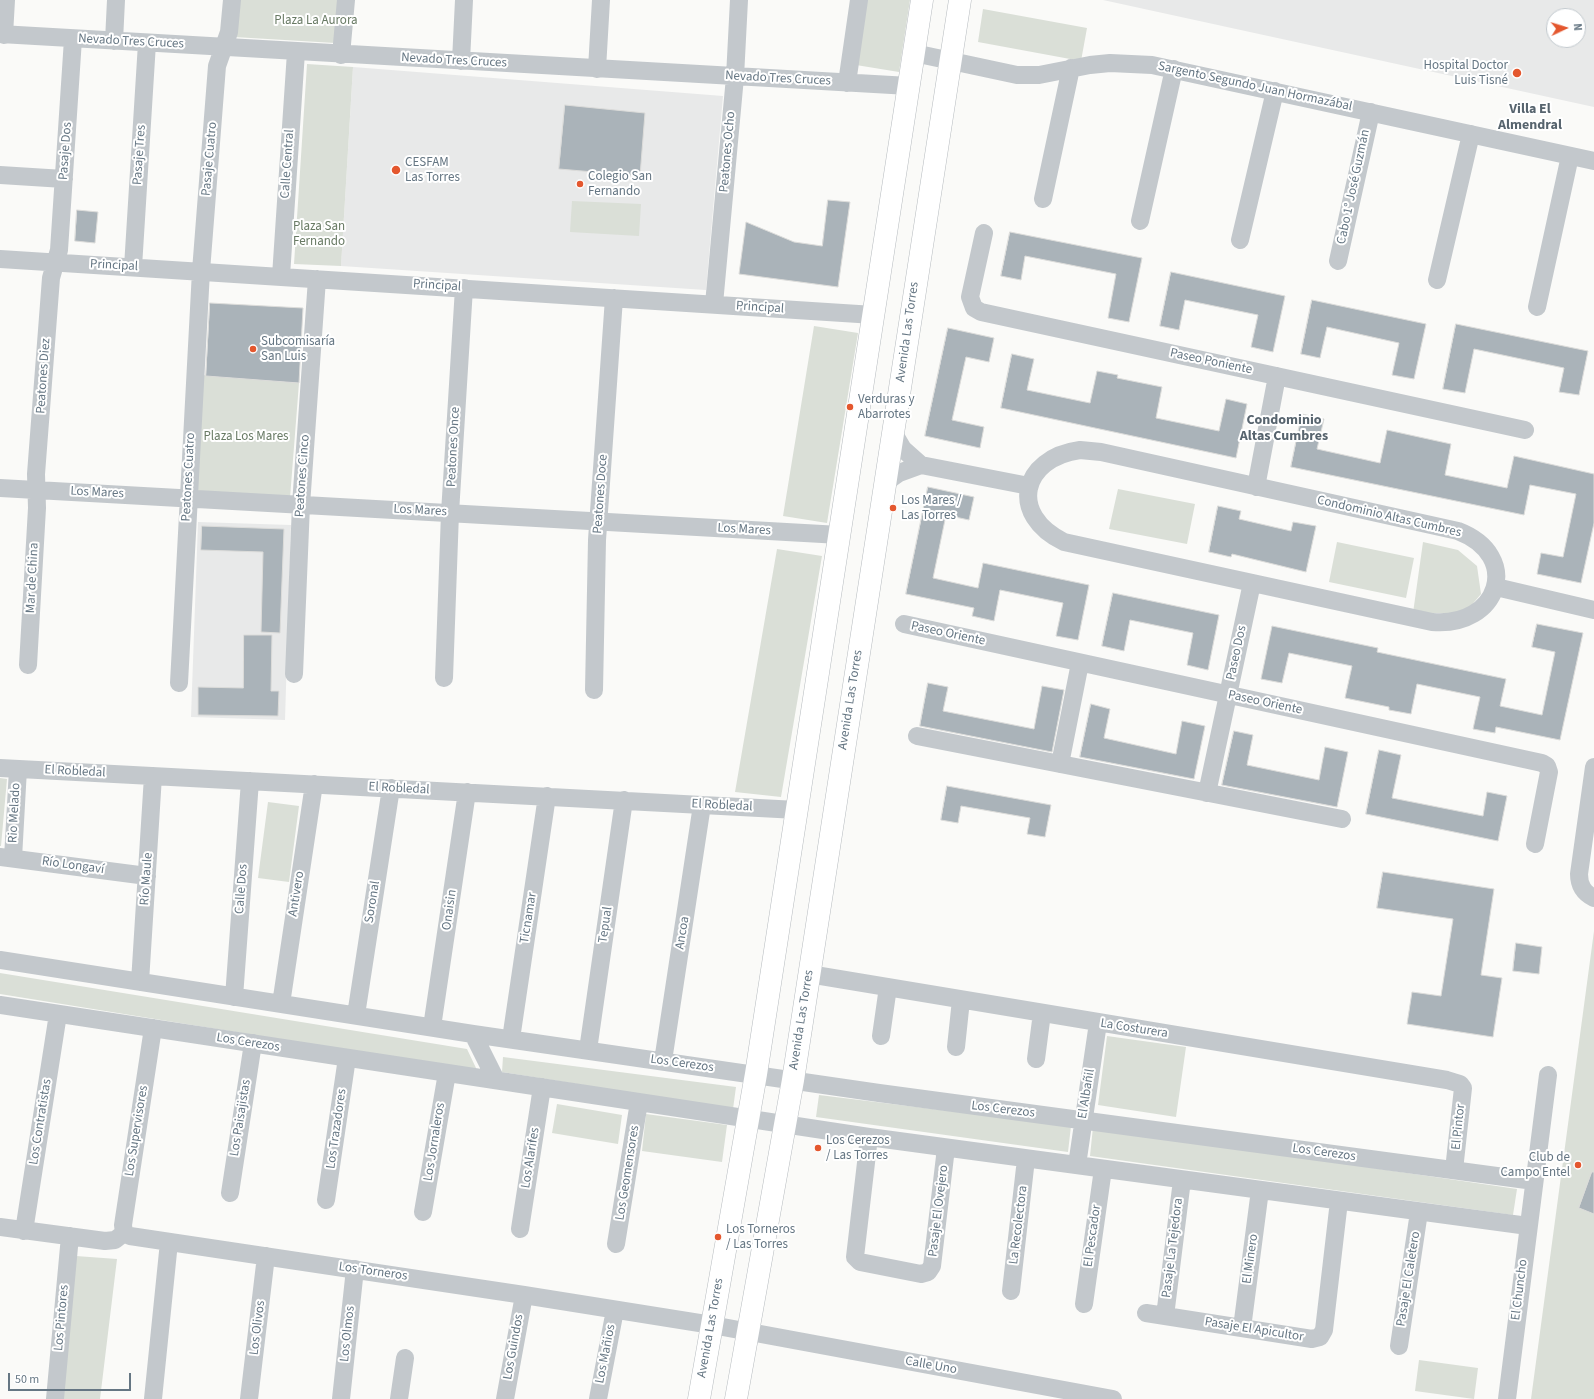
<!DOCTYPE html>
<meta charset="utf-8">
<style>
body{margin:0}
#map{position:relative;width:1594px;height:1399px;overflow:hidden;background:#fafaf8;font-family:"Source Sans 3",sans-serif}
canvas{display:block}
.north{position:absolute;left:1546px;top:8px;width:40px;height:40px;box-sizing:border-box;background:#fff;border:1px solid #c1c8cd;border-radius:50%;rotate:86deg;font-size:11px;font-weight:700;line-height:16px;text-align:center;color:#657683}
.north::after{content:'';display:block;margin:auto;width:14px;height:18px;background:#e4572e;clip-path:polygon(50% 0,100% 100%,50% 72%,0 100%)}
.scale{position:absolute;left:8px;top:1373px;width:123px;height:18px;box-sizing:border-box;border:2px solid #657683;border-top:0;padding-left:5px;font-size:12px;line-height:14px;white-space:nowrap;color:#657683;-webkit-text-stroke:3px #fff;paint-order:stroke}
</style>
<div id="map">
<canvas width="1594" height="1399"></canvas>
<div class="north">N</div>
<div class="scale">50 m</div>
</div>
<script>
const g = document.querySelector('canvas').getContext('2d');
g.lineJoin = 'round';
function paint(path, color) {
  g.fillStyle = color;
  g.fill(path, 'evenodd');
}
function strokePath(path, color, width, dash) {
  g.strokeStyle = color;
  g.lineWidth = width;
  g.lineCap = dash ? 'butt' : 'round';
  g.setLineDash(dash || []);
  g.stroke(path);
}
function drawText(font, color, halo, rows, align = 'center') {
  g.font = font + ' "Source Sans 3",sans-serif';
  g.lineWidth = 4;
  g.setLineDash([]);
  g.textBaseline = 'middle';
  g.strokeStyle = halo;
  g.fillStyle = color;
  for (const [text, x, y, turn = 0] of rows) {
    g.save();
    g.translate(x, y);
    g.rotate((+turn || 0) * Math.PI / 180);
    g.textAlign = isNaN(turn) ? turn : align;
    if (halo) g.strokeText(text, 0, 0);
    g.fillText(text, 0, 0);
    g.restore();
  }
}
const built = new Path2D(`
 M1103,0H1594V107ZM1554,16H1578V40H1554Z
 M353,67L723,96L706,290L341,266Z
 M198,522L291,525L285,720L191,717Z`);
const green = new Path2D(`
 M238,0H340L335,43L234,37Z
 M865,0H910L899,72L856,65Z
 M983,9L1087,28L1081,61L978,42Z
 M307,64L353,67L341,266L294,264Z
 M572,201L641,204L639,236L570,232Z
 M814,326L858,333L827,523L783,516Z
 M202,375L299,383L290,498L193,491Z
 M1118,489L1195,504L1187,544L1109,529Z
 M1337,542L1414,558L1406,598L1329,582Z
 M1423,542L1458,550L1477,566L1481,594L1465,613H1413Z
 M777,549L822,556L781,797L735,792Z
 M0,778L7,779L1,846H0Z
 M268,802L299,806L289,882L258,878Z
 M1594,931V1399H1531Z
 M0,973L467,1049L476,1068L465,1069L0,994Z
 M1107,1036L1186,1047L1176,1117L1098,1105Z
 M503,1057L736,1087L733,1109L502,1072Z
 M819,1095L1071,1126L1068,1152L816,1117Z
 M557,1104L622,1115L618,1144L552,1133Z
 M646,1114L727,1125L722,1162L642,1151Z
 M1093,1127L1517,1189L1513,1215L1090,1156Z
 M76,1256L117,1259L100,1399H61Z
 M1419,1360L1478,1368L1474,1399L1415,1391Z`);
const building = new Path2D(`
 M565,105L645,113L640,176L559,169Z
 M828,200L850,202L838,287L739,274L746,222L794,242L822,246Z
 M77,210L98,212L95,243L75,241Z
 M1010,232L1142,258L1129,322L1108,318L1116,274L1025,256L1021,280L1001,276Z
 M1171,272L1285,296L1273,352L1251,347L1258,315L1185,300L1179,330L1160,326Z
 M1312,300L1426,324L1414,379L1392,375L1399,343L1327,327L1320,358L1301,354Z
 M210,303L303,308L299,383L206,376Z
 M1456,324L1588,351L1579,395L1559,392L1564,368L1474,349L1465,393L1443,389Z
 M948,328L994,338L989,362L966,357L952,420L984,427L980,448L925,436Z
 M1012,354L1034,359L1027,390L1090,403L1097,371L1118,375L1117,378L1162,387L1156,418L1219,431L1226,399L1247,404L1236,458L1001,408Z
 M1302,414L1324,419L1317,449L1380,463L1387,430L1451,444L1445,475L1507,488L1514,456L1594,474V523L1581,583L1537,574L1541,553L1563,557L1576,494L1530,485L1524,515L1291,467Z
 M928,487L974,497L969,520L946,515L933,578L978,588L983,563L1089,585L1078,640L1056,636L1063,603L1000,590L994,621L972,616L974,608L906,594Z
 M1218,506L1241,511L1239,519L1291,531L1293,522L1316,526L1306,572L1232,554L1231,557L1209,552Z
 M202,526L284,529L280,633L261,632L263,552L201,550Z
 M1113,593L1219,615L1208,670L1187,665L1193,633L1130,620L1124,651L1102,646Z
 M1537,624L1583,633L1560,740L1496,727L1495,733L1473,729L1480,697L1417,684L1411,714L1389,710V707L1345,698L1352,666L1289,653L1282,683L1261,679L1272,626L1378,648L1377,652L1506,679L1500,706L1542,715L1555,652L1532,647Z
 M244,635H272L271,691H279L278,716L198,715V687L243,688Z
 M928,683L948,687L943,711L1034,729L1042,686L1064,690L1052,752L920,726Z
 M1091,704L1110,709L1104,738L1176,754L1182,721L1205,726L1194,779L1080,757Z
 M1234,731L1253,735L1247,765L1319,780L1325,747L1348,752L1337,807L1222,785Z
 M1379,750L1401,755L1392,798L1483,816L1487,792L1507,796L1498,841L1366,814Z
 M947,786L1051,805L1045,837L1027,834L1030,818L961,806L958,823L941,820Z
 M1383,872L1494,889L1481,975L1502,978L1493,1037L1407,1024L1412,992L1441,996L1453,919L1377,908Z
 M1516,943L1542,947L1539,974L1513,971Z
 M1592,1172H1594V1214L1579,1208Z`);
const minor = new Path2D(`
 M0,34L909,86
 M4,35L6,0
 M114,41L116,0
 M914,53L1017,75H1039L1090,65L1110,63L1152,65L1594,161
 M341,55L346,0
 M461,61L464,0
 M597,69L601,0
 M847,83L859,0
 M0,175L64,179
 M1043,199L1071,68
 M1140,221L1174,69
 M984,233L970,297L974,308L981,312L1525,430
 M1240,240L1275,91
 M0,259L874,315
 M1338,261L1371,112
 M133,267L147,43
 M281,276L296,52
 M1437,280L1471,134
 M714,304L735,77L739,0
 M1537,307L1570,156
 M893,432L903,449L921,465L1029,486
 M1080,450L1101,452L1458,531C1523,556 1499,628 1432,622L1064,542C1008,515 1021,458 1080,450Z
 M885,483L899,473L921,465
 M1256,487L1277,376
 M0,488L840,535
 M1496,587L1594,610
 M904,624L1542,763L1547,766L1549,772L1535,844
 M28,665L37,508L36,474L51,278L59,250L73,39
 M294,674L301,505L317,279
 M444,678L450,513L464,288
 M179,683L201,271L217,66L229,32L232,0
 M594,690L597,540L614,298
 M917,736L1342,819
 M1060,764L1080,663
 M1594,767L1579,874C1579,886 1584,893 1594,898
 M0,768L797,810
 M1207,793L1252,583
 M0,857L147,876
 M13,858L18,769
 M0,960L473,1034L879,1093L1534,1181
 M809,974L1447,1080L1460,1084L1463,1088L1454,1170
 M140,982L153,776
 M234,997L250,781
 M281,1004L314,784
 M0,1005L869,1137L1528,1226
 M356,1015L391,788
 M432,1027L467,792
 M473,1034L496,1080
 M881,1036L888,987
 M511,1039L547,796
 M956,1047L961,1000
 M588,1050L624,800
 M1036,1059L1042,1013
 M663,1061L702,805
 M869,1137L855,1257L860,1262L921,1274L928,1272L932,1266L946,1148
 M1077,1165L1098,1023
 M230,1193L253,1043
 M326,1200L347,1058
 M423,1212L447,1073
 M0,1227L105,1241L115,1240L124,1233
 M520,1229L542,1087
 M24,1231L58,1014
 M124,1233L130,1236L524,1295L712,1325L1113,1399
 M124,1233L123,1225L153,1028
 M616,1244L639,1102
 M1011,1291L1026,1159
 M1084,1304L1103,1169
 M1146,1313L1312,1339L1320,1337L1324,1330L1339,1201
 M1165,1316L1182,1180
 M1242,1328L1260,1190
 M1399,1346L1419,1212
 M55,1399L70,1236
 M153,1399L169,1242
 M249,1399L266,1256
 M341,1399L355,1269
 M399,1399L405,1358
 M505,1399L524,1295
 M598,1399L615,1310
 M1507,1399L1548,1075`);
const major = new Path2D(`
 M699,1399L756,1074L922,0
 M736,1399L793,1080L960,0`);
const markers = [
 [1517,73,5,"#e4572e"],
 [396,170,5,"#e4572e"],
 [580,184,4,"#e4572e"],
 [253,349,4,"#e4572e"],
 [850,407,4,"#e4572e"],
 [893,508,4,"#e4572e"],
 [818,1148,4,"#e4572e"],
 [1578,1165,4,"#e4572e"],
 [718,1237,4,"#e4572e"]
];
const parkNames = [
 ["Plaza La Aurora",316,21],
 ["Plaza San",319,227],
 ["Fernando",319,242],
 ["Plaza Los Mares",246,437]
];
const streetNames = [
 ["Nevado Tres Cruces",131,42,3],
 ["Nevado Tres Cruces",454,61,3],
 ["Nevado Tres Cruces",778,79,3],
 ["Sargento Segundo Juan Hormazábal",1255,87,12],
 ["Pasaje Dos",66,151,-86],
 ["Peatones Ocho",728,152,-85],
 ["Pasaje Tres",140,155,-86],
 ["Pasaje Cuatro",210,159,-85],
 ["Calle Central",288,164,-86],
 ["Cabo 1° José Guzmán",1354,187,-78],
 ["Principal",114,266,3],
 ["Principal",437,286,4],
 ["Principal",760,308,4],
 ["Avenida Las Torres",908,332,-82],
 ["Paseo Poniente",1211,362,12],
 ["Peatones Diez",44,376,-86],
 ["Peatones Once",454,447,-87],
 ["Peatones Cinco",303,476,-86],
 ["Peatones Cuatro",189,477,-87],
 ["Los Mares",97,493,3],
 ["Peatones Doce",601,494,-86],
 ["Los Mares",420,511,3],
 ["Condominio Altas Cumbres",1389,517,13],
 ["Los Mares",744,530,3],
 ["Mar de China",33,578,-87],
 ["Paseo Oriente",948,634,12],
 ["Paseo Dos",1237,653,-78],
 ["Avenida Las Torres",851,700,-81],
 ["Paseo Oriente",1265,703,12],
 ["El Robledal",75,772,3],
 ["El Robledal",399,789,3],
 ["El Robledal",722,806,3],
 ["Rio Melado",15,813,-87],
 ["Río Longaví",73,866,8],
 ["Río Maule",147,879,-86],
 ["Calle Dos",242,889,-86],
 ["Antivero",297,894,-81],
 ["Soronal",373,902,-81],
 ["Onaisin",450,910,-82],
 ["Ticnamar",529,918,-81],
 ["Tepual",606,925,-82],
 ["Ancoa",683,933,-81],
 ["Avenida Las Torres",802,1020,-81],
 ["La Costurera",1134,1029,9],
 ["Los Cerezos",248,1043,9],
 ["Los Cerezos",682,1064,8],
 ["El Albañil",1087,1094,-81],
 ["Los Cerezos",1003,1110,7],
 ["Los Paisajistas",241,1118,-81],
 ["Los Contratistas",41,1122,-81],
 ["El Pintor",1459,1127,-84],
 ["Los Trazadores",337,1129,-82],
 ["Los Supervisores",137,1131,-81],
 ["Los Jornaleros",435,1142,-81],
 ["Los Cerezos",1324,1153,8],
 ["Los Alarifes",531,1158,-81],
 ["Los Geomensores",628,1173,-81],
 ["Pasaje El Ovejero",939,1211,-83],
 ["La Recolectora",1019,1225,-83],
 ["El Pescador",1093,1236,-82],
 ["Pasaje La Tejedora",1173,1248,-83],
 ["El Minero",1251,1259,-82],
 ["Los Torneros",373,1272,8],
 ["Pasaje El Caletero",1409,1279,-81],
 ["El Chuncho",1520,1290,-83],
 ["Los Pintores",62,1318,-85],
 ["Los Olivos",258,1328,-83],
 ["Avenida Las Torres",711,1328,-80],
 ["Pasaje El Apicultor",1254,1330,9],
 ["Los Olmos",348,1334,-84],
 ["Los Guindos",514,1347,-80],
 ["Los Mañios",606,1354,-79],
 ["Calle Uno",931,1366,10]
];
const poiNames = [
 ["Hospital Doctor",1508,66,"right"],
 ["Luis Tisné",1508,81,"right"],
 ["CESFAM",405,163],
 ["Las Torres",405,178],
 ["Colegio San",588,177],
 ["Fernando",588,192],
 ["Subcomisaría",261,342],
 ["San Luis",261,357],
 ["Verduras y",858,400],
 ["Abarrotes",858,415],
 ["Los Mares /",901,501],
 ["Las Torres",901,516],
 ["Los Cerezos",826,1141],
 ["/ Las Torres",826,1156],
 ["Club de",1570,1158,"right"],
 ["Campo Entel",1570,1173,"right"],
 ["Los Torneros",726,1230],
 ["/ Las Torres",726,1245]
];
const neighbourhoodNames = [
 ["Villa El",1530,110],
 ["Almendral",1530,126],
 ["Condominio",1284,421],
 ["Altas Cumbres",1284,437]
];
paint(built, '#e8e9e9');
paint(green, '#dadfd7');
paint(building, '#aab3b9');
strokePath(building, '#dcdcda', 1);
strokePath(major, '#b5babe', 23);
strokePath(minor, '#c3c8cc', 18);
strokePath(major, '#fff', 22);
for (const [x, y, r, color] of markers) {
  const dot = new Path2D();
  dot.arc(x, y, r, 0, 2 * Math.PI);
  g.fillStyle = color;
  g.fill(dot);
  strokePath(dot, '#fff', 1.5);
}
drawText('13px', '#687a64', '#fff', parkNames);
drawText('13px', '#657683', '#fff', streetNames);
drawText('13px', '#657683', '#fff', poiNames, 'left');
drawText('bold 14px', '#57646e', '#fff', neighbourhoodNames);
</script>
